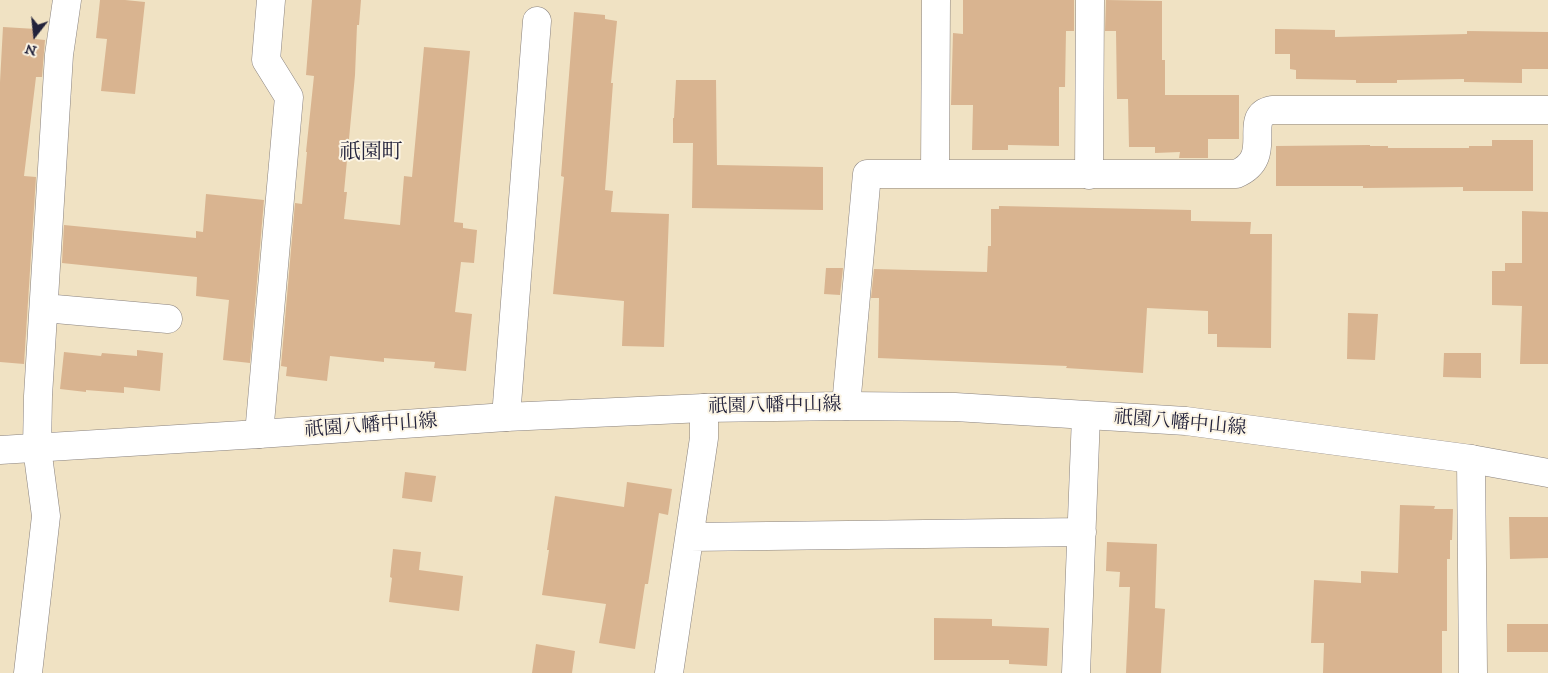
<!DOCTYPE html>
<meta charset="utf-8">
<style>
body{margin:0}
#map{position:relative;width:1548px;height:673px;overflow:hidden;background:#f0e2c3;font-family:"IM FELL DW Pica",serif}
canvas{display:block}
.north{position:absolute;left:10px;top:10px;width:50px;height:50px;-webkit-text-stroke:4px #fcf5e5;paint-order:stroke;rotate:196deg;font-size:14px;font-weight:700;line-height:20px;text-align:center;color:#22223b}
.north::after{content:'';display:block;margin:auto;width:18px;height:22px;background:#22223b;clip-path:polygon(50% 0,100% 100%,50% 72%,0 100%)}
</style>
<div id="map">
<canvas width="1548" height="673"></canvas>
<div class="north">N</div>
</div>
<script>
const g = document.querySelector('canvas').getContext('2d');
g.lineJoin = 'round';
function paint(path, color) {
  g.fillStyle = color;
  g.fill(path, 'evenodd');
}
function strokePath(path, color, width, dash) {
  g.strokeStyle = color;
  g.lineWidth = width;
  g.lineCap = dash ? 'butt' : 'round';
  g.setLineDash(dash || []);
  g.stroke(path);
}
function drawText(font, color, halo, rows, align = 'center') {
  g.font = font + ' "IM FELL DW Pica","Noto Serif JP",serif';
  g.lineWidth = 4;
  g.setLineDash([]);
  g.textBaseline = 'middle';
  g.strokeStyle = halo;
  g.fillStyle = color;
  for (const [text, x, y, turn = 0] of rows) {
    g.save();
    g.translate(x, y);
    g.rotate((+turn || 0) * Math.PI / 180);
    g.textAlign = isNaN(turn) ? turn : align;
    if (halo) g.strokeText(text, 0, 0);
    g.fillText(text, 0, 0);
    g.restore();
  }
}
const building = new Path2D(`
 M100,0H125L145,2L135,94L101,91L107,39L96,38Z
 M312,0H361L359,25H357L355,75L344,192H347L344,219L400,225L404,176L412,177L424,47L470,51L454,222L463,223V228L477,230L474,263L461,262L455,312L472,314L466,371L434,368L435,362L384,358V362L330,356L327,381L286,376L287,367L281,366L295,203L302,204L307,152H306L314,76L306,75Z
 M963,0H1074V31H1066L1065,87H1059V146L1008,145V150H972L973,105H951L953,33L963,34Z
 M1106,0L1162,1V60H1165V95H1239V139H1208V158H1179L1180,152L1155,153V147H1129L1128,99H1117L1116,31H1105Z
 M574,12L605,15V19L617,21L611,83H613L605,190L613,191L611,212L669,214L664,347L622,346L624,301L553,294L564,177L561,176Z
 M3,27L36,29L35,39L45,40L42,77H36L24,176L36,177L24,364L0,362V82Z
 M1275,29L1335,30V37L1467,34V31L1548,32V69H1522V83L1464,82V79L1397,80V83H1356V80L1296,79V70L1290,69V54H1275Z
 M676,80H716L717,165L823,167V210L692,208L693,143H673V118H674Z
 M1492,140H1533V191H1463V187L1363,188V186H1276V146L1370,145V146H1388V148H1469V146H1492Z
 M206,194L264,200L250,363L223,360L229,300L196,296L197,277L62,263L64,225L196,238V231L203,232Z
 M999,206L1191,210V221L1251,222L1250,234H1272L1271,348L1217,347V334H1208V311L1147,308L1143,373L1066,368L1067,366L878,358L879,300V298H871L874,269L987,272L988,246H991V209H999Z
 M1522,211L1548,212V364H1520L1522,306L1492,305V271H1505V263H1522Z
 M826,268H843L840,295L824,294Z
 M1348,313L1378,314L1375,360L1347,359Z
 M137,350L163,353L160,391L124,387V393L86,390V392L60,389L64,352L101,356L102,353L137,356Z
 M1444,353H1481V378L1443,377Z
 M405,472L436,476L432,502L402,498Z
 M627,482L672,489L668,515L659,513L648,584H645L635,649L599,643L606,604L542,595L549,550H547L555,496L624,507Z
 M1400,505L1435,506L1434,509H1453L1452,540H1450V559H1447V631H1442V673H1323L1324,643H1311L1314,580L1361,583V571L1398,573Z
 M1509,517H1548V558L1510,559Z
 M1107,542L1157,544L1155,608L1165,609L1161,673H1126L1130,587H1119L1120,572L1106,571Z
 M393,549L421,552L419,570L463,576L459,611L389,602L392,578L390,577Z
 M934,618L992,619V626L1049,628L1047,666L1009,664V660H934Z
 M1507,624H1548V652H1507Z
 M536,644L575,651L572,673H532Z`);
const minor = new Path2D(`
 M935,174L936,0
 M1089,175L1090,0
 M44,308L168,319
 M846,406L867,174H1236C1277,157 1240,116 1272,110H1548
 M506,417L537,21
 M259,434L289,97L266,60L271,0
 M1471,459L1473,673
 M690,537L1082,532
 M28,673L46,516L37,448L38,396L59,55L67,0
 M669,673L704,438V408
 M1076,673L1086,416`);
const secondary = new Path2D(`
 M0,450L259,434L506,417L704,408L846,406L955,407L1186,421L1471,459L1548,473`);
const streetNames = [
 ["祇園八幡中山線",775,407,-1],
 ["祇園八幡中山線",1180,424,5],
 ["祇園八幡中山線",371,427,-4]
];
const quarterNames = [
 ["祇園町",371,154]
];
paint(building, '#d9b490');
strokePath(minor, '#89827f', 29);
strokePath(secondary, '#89827f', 29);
strokePath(minor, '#fff', 28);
strokePath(secondary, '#fff', 28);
drawText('19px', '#22223b', '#fcf5e5', streetNames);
drawText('21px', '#22223b', '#fcf5e5', quarterNames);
</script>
